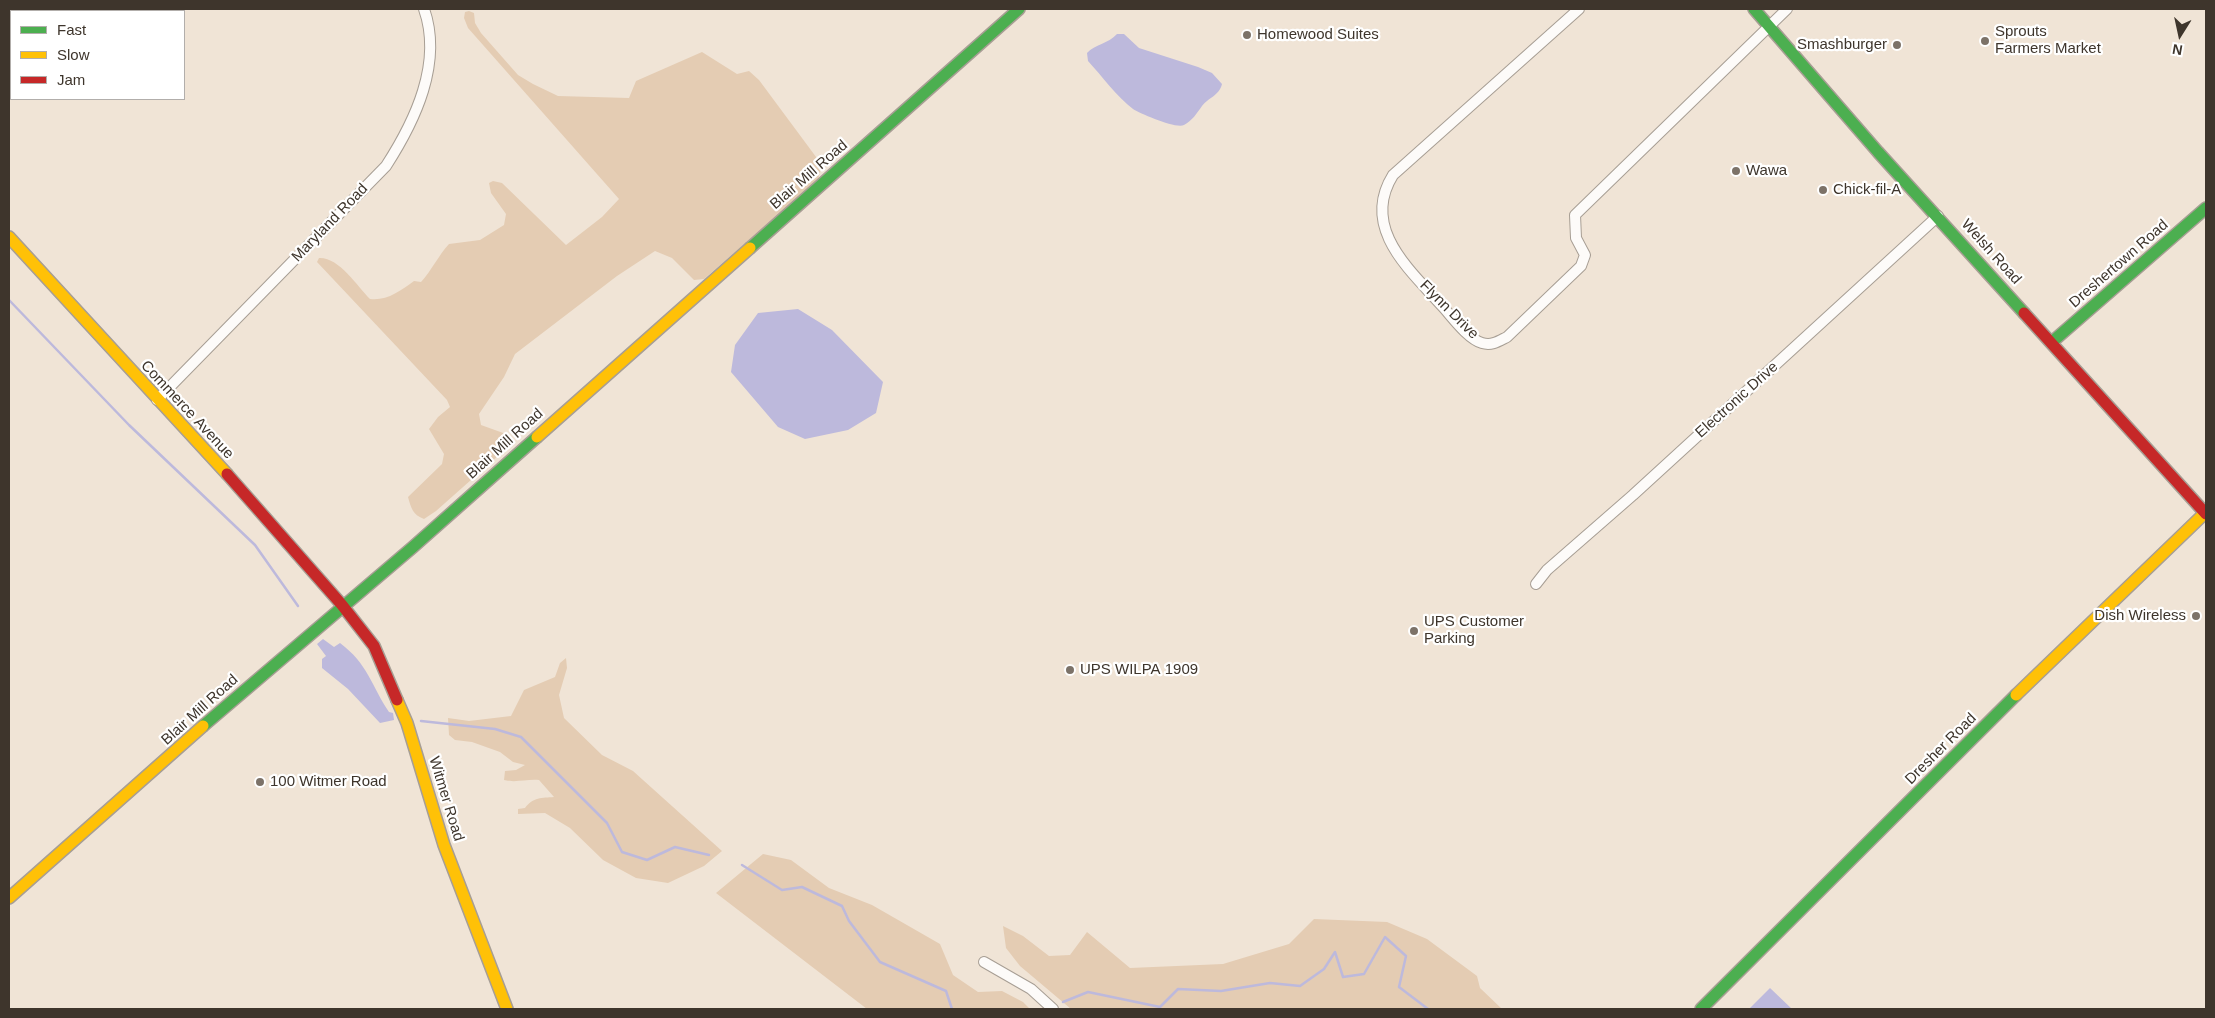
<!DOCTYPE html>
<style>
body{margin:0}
#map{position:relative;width:2215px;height:1018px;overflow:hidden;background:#f0e4d6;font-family:Arial,sans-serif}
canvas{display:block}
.frame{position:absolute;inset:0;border:10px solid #3e352c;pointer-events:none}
.legend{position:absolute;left:10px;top:10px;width:175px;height:90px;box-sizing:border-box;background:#fff;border:1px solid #b2aeab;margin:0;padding:6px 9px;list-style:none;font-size:15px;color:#3e352c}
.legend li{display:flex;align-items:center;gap:10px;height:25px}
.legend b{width:25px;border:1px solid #b2aeab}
.north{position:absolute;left:2155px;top:10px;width:50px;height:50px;-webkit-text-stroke:4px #fff;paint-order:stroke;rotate:190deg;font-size:14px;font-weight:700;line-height:20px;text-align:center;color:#3e352c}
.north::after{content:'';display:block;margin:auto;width:18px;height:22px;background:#3e352c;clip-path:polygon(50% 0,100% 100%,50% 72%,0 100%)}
</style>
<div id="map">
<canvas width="2215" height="1018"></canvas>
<div class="frame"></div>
<ul class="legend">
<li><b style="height:6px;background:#4caf50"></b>Fast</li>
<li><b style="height:6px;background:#ffc107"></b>Slow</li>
<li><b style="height:6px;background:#c62828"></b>Jam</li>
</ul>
<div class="north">N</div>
</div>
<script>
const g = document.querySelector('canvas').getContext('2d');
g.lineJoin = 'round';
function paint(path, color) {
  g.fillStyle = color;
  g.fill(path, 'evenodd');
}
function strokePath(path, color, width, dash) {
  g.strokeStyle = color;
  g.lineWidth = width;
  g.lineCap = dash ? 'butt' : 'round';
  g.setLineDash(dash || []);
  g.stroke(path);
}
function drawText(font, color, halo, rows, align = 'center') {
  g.font = font + ' Arial,sans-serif';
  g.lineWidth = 4.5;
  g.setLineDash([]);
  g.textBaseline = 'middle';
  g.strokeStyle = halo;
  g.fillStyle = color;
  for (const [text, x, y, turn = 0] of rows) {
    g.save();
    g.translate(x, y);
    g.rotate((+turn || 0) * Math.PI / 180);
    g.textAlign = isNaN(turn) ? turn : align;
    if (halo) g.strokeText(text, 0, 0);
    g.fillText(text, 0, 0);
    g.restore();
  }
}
const green = new Path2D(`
 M469,11L474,13L475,23L481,33L518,75L533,84L558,96L629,98L636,81L702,52L737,74L749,71L759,80L822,165L818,180L704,279L694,280L672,258L655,251L617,276L515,354L504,377L479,414L481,425L506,434L509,441L498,456L436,511L424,519C413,515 411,508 408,497L442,464L444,454L429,429L438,417L450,407L447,400L317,262L319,258C339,257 357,286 370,299C387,301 400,291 414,281L421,282C432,270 438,256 449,244L480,240L504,225L506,214L491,193L489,183L493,181L502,183L566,245L602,217L619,199L468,28L464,18L465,12Z
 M566,658L567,668L559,695L564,718L602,755L633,771L722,851L704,866L668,883L636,878L603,860L570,828L545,813L518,814V809L525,808C533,797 542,798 554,797L539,780C526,779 516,783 504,780L505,771L516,770L525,765L513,762L500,752L472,742L455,740L449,735L448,718L469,721L511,716L524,690L555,677L560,663Z
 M763,854L791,860L829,888L872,905L940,944L953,975L978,992L1002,991L1023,1002L1030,1009H867L716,893Z
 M1314,919L1387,922L1427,939L1477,976L1480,988L1502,1009H1071L1020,966L1006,948L1003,926L1023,936L1049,956L1070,955L1087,932L1130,968L1223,964L1289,944Z`);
const water = new Path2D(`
 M1117,34H1124L1139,48L1198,67L1212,73L1222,84C1219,96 1209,97 1202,106C1197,113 1192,121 1184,125C1176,129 1141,114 1133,109C1118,98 1101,75 1088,61L1087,53C1095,44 1108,44 1117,34Z
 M798,309L832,330L883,382L876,413L848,430L805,439L778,427L731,372L735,345L758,313Z
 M323,639L334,647L340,643C368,664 371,685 389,712L393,713L394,720L380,723L348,689L322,668V659L326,656L317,644Z
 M1770,988L1792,1009H1749Z`);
const stream = new Path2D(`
 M9,300L129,425L255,545L298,606
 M421,721L495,729L521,737L607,823L622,852L647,860L675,847L709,855
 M742,865L782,890L802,887L842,906L849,921L880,962L946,991L952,1009
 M1063,1002L1088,992L1160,1007L1178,989L1221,991L1270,983L1300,986L1324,969L1335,952L1343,977L1364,974L1385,937L1406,956L1399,987L1428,1009`);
const street = new Path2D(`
 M1579,9L1393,175C1360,228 1410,270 1443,307C1453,318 1468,339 1482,343C1492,346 1499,341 1507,337L1581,266L1585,255L1576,238L1575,215L1787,9
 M157,400L386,166C415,121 443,63 424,9
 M1536,584L1547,570L1633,495L1938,216
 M984,962L1031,989L1053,1009`);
const fast = new Path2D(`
 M1754,9L1878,152L2024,313
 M750,248L1019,9
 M2052,342L2206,208
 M203,726L413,547L537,437
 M1701,1009L2016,695`);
const slow = new Path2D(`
 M9,237L227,474
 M537,437L750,248
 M2016,695L2205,513
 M397,700L407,723L444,845L507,1009
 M9,898L203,726`);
const jam = new Path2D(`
 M2024,313L2206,514
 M227,474L342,605L374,646L397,700`);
const markers = [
 [1247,35,5,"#7c7268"],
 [1985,41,5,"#7c7268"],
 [1897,45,5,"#7c7268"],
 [1736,171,5,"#7c7268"],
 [1823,190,5,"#7c7268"],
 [2196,616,5,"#7c7268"],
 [1414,631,5,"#7c7268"],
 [1070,670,5,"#7c7268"],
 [260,782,5,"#7c7268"]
];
const poiNames = [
 ["Sprouts",1995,32],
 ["Farmers Market",1995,49],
 ["Homewood Suites",1257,35],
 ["Smashburger",1887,45,"right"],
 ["Wawa",1746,171],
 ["Chick-fil-A",1833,190],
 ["Dish Wireless",2186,616,"right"],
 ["UPS Customer",1424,622],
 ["Parking",1424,639],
 ["UPS WILPA 1909",1080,670],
 ["100 Witmer Road",270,782]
];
const streetNames = [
 ["Blair Mill Road",809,175,-41],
 ["Maryland Road",330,223,-46],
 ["Welsh Road",1991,252,48],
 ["Dreshertown Road",2119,264,-41],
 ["Flynn Drive",1449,310,45],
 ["Electronic Drive",1737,400,-42],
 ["Commerce Avenue",187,410,47],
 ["Blair Mill Road",505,444,-42],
 ["Blair Mill Road",200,710,-42],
 ["Dresher Road",1941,749,-45],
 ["Witmer Road",446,799,73]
];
paint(green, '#e4ccb3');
paint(water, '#bdb9dc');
strokePath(stream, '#bdb9dc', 2.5);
strokePath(street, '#a79e94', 12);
strokePath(fast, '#a79e94', 14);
strokePath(slow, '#a79e94', 14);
strokePath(jam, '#a79e94', 14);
strokePath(street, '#fdfbf9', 10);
strokePath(fast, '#4caf50', 11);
strokePath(slow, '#ffc107', 11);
strokePath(jam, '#c62828', 11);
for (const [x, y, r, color] of markers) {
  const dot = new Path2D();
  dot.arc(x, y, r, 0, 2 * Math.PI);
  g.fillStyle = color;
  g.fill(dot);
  strokePath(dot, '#fff', 2);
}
drawText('15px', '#3e352c', '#fff', poiNames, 'left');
drawText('15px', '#3e352c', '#fff', streetNames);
</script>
